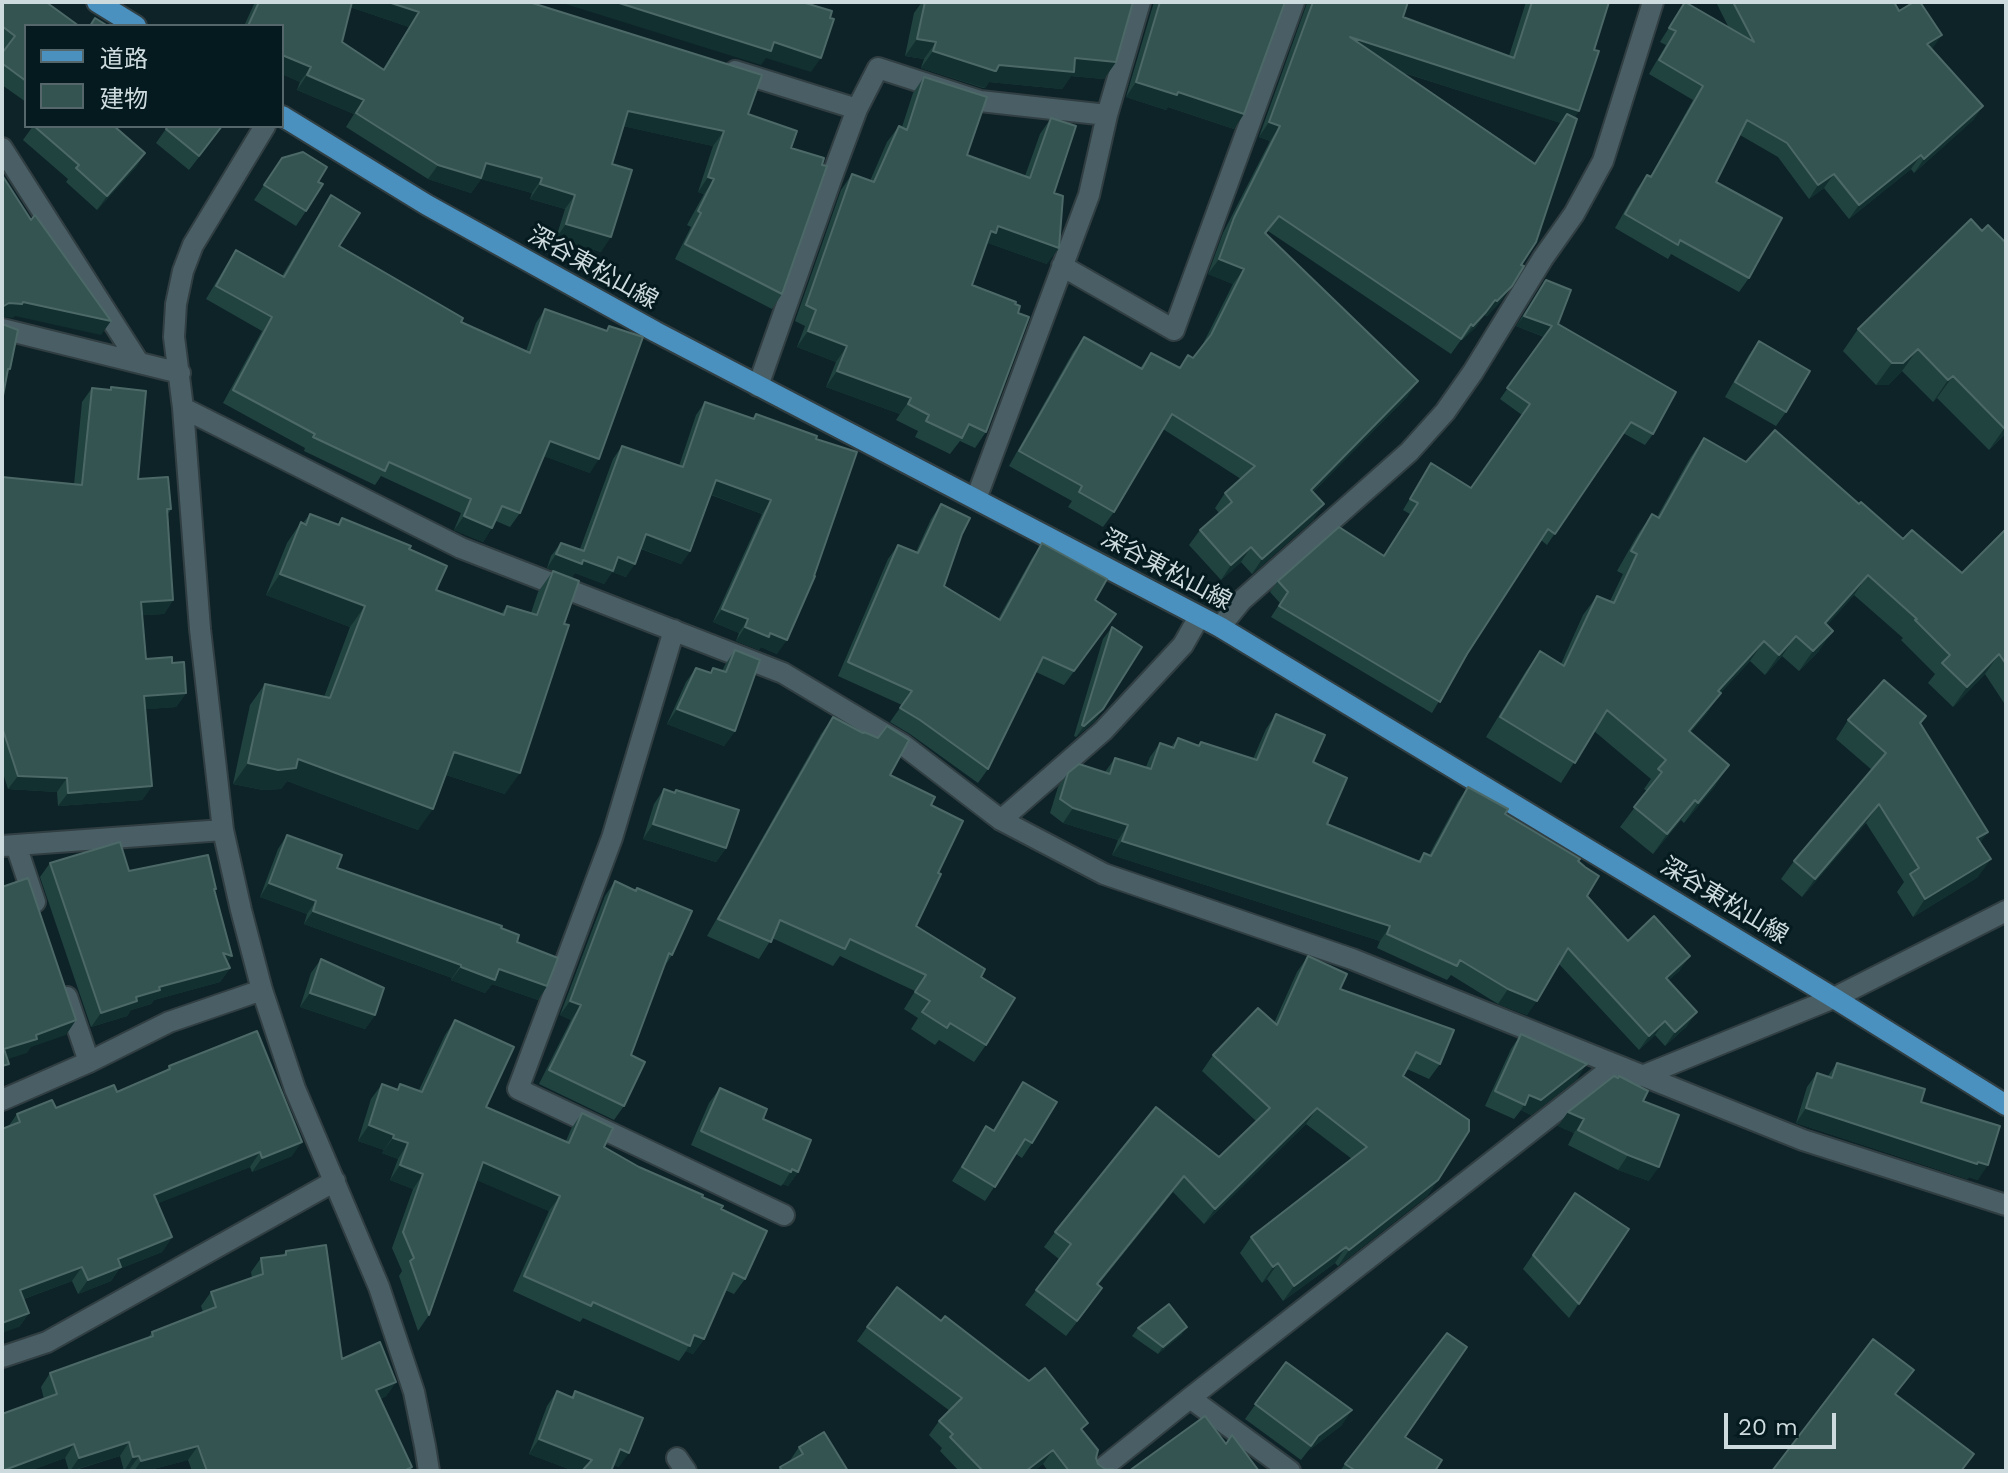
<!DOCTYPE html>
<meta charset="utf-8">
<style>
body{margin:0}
#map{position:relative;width:2008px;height:1473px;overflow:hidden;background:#0e2328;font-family:"Work Sans","Noto Sans JP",sans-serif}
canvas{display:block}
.frame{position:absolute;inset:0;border:4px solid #cedbde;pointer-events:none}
.legend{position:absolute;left:24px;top:24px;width:260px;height:104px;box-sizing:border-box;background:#051a1e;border:2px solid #55676b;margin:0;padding:10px 14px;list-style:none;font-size:24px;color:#cedbde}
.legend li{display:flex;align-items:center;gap:16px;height:40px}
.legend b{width:40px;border:2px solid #55676b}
.scale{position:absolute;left:1724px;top:1413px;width:112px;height:36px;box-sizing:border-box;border:4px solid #cedbde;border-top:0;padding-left:10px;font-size:24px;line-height:28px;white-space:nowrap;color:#cedbde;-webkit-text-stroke:6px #051a1e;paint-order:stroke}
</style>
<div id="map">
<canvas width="2008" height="1473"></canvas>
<div class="frame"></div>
<ul class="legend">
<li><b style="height:10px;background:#4b91bf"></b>道路</li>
<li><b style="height:22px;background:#345451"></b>建物</li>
</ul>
<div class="scale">20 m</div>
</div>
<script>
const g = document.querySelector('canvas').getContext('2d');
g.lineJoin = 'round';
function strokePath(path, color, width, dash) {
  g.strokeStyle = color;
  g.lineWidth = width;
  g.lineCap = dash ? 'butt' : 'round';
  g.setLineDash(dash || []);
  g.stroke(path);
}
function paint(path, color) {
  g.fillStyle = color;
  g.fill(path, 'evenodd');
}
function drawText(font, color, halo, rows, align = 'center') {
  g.font = font + ' "Work Sans","Noto Sans JP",sans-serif';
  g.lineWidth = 6;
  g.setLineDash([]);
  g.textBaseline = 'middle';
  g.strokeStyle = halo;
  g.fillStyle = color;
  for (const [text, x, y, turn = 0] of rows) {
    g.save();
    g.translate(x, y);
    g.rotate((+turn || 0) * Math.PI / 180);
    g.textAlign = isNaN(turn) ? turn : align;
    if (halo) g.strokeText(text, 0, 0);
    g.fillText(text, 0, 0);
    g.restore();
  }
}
const minor = new Path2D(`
 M735,71L857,109
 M265,126L193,245L183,271L176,304L174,337L183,408L200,629L223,830L241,910L262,990L295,1089L379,1287L414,1392L425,1446L429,1471
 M2,148L139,363
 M1062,266L1174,330L1294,2
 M2,329L180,373
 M758,386L834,171L857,109L878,68L980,101L1107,115
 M183,408L461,548L783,673L902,744L1001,820L1104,874L1352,959L1803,1140L2006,1205
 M976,499L1089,195L1107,115L1140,2
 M1220,627L1242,600L1409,452L1445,412L1473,372L1543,258L1574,214L1603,161L1653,2
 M674,630L612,838L518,1089L784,1215
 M1001,820L1103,731L1183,645L1199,617
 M16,845L35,902
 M2,846L223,830
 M67,997L89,1062
 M1642,1076L1834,998L2006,911
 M2,1100L89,1062L169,1022L262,990
 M2,1357L47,1342L335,1181
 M1190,1398L1290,1471
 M677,1458L686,1471
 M1099,1471L1190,1398L1614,1066`);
const major = new Path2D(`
 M97,2L136,26
 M282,116L427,205L656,332L1220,627L1834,998L2006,1105`);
const wall = new Path2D(`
 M2,2L26,26V102L2,85V54L5,50L2,47Z
 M255,2H529L748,114L791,148L782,294L772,309L675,259L691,227L687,225L704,194L698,192L713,146L623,126L612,164L601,252L556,238L565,209L530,199L532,193L481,179L471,193L428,179L346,127L354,114L297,90L300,82L282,74V26H244ZM350,7L409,27L383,69L342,42Z
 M922,2H1133L1116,62L1104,79L1071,76L1062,89L989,82L985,88H983L921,68L924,59L905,56L914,13Z
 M1154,2H1285L1234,129L1168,107L1166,110L1126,97Z
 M1307,2H1408L1403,17L1509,56L1526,2H1609L1594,50L1575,118L1521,265L1501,301L1487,316L1484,315L1476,327L1462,340H1461L1451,354L1268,231L1266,234L1408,396L1313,492L1314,519L1252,574L1241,562L1221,580L1189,545L1200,530L1219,513L1215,508L1225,493L1241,479L1163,429L1114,512L1103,527L1068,507L1072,501L1009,466L1073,352L1084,337L1140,368L1151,353L1179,368L1188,355L1193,358L1202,346L1233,284L1208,274L1223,233L1270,141L1259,137L1306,6ZM1401,72L1561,123L1535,163Z
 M1685,2L1729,28L1716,2H1894L1899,11L1983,106L1973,120L1914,173L1911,169L1849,219L1824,188L1809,199L1778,157L1740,135L1716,182L1749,278L1739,292L1671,254L1668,259L1615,228L1637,189L1647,175L1650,177L1693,100L1649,74L1666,45L1660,42Z
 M924,77L967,155L1025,176L1040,134L1051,118L1054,193L1047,264L988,243L985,248L972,285L986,432L975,448L960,441L950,454L915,437L918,431L896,420L900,414L826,387L836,362L797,347L805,326L795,321L841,190L852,174L870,181L887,142L899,126L902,127L913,93Z
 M33,126L145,153L136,167L97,210L66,182L68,179L23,140Z
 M168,126H223L189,170L156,143Z
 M282,158L318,182L306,211L296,226L254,200Z
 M331,195L339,246L461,322L526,351L536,323L545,309L606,331L609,326L590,473L544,456L520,513L510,527L496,521L483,542L454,530L461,513L381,476L375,485L304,451L305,448L223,403L262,331L206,299L227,264L236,250L282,276L322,209Z
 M1971,219L2006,433L1989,450L1937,398L1933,402L1902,371L1888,385H1876L1843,351L1858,329Z
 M1546,280L1558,324L1653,434L1645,445L1623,433L1547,545L1541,540L1467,654L1432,713L1271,617L1280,603L1270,592L1278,581L1384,555L1410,514L1403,510L1431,463L1471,488L1522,415L1500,399L1544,337L1516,326Z
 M1759,341L1786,412L1776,426L1725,397L1749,355Z
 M111,387L138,479L171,509L168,514L173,600L164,614L142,615L146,659L172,663L186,693L176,707L146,709L152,786L142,800L58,806L57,792L8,789L2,770V477L74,485L82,402L92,388L109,390Z
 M705,402L753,418L756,414L817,436L777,654L761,647L759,650L736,641L739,633L713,622L762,514L711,495L690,551L681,564L641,549L626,577L612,572L604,584L575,573L572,577L547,568L551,556L561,543L580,549L613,459L622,446L679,466L696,415Z
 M1704,438L1746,462L1859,504L1903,539L1962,573L2006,529V706L1985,674L1953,707L1928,683L1935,674L1901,640L1903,638L1854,595L1827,625L1819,651L1799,671L1782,656L1765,675L1750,661L1720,693L1707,713L1690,733L1716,785L1684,823L1681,820L1653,854L1620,827L1647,791L1644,789L1651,779L1594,731L1561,783L1486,737L1526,671L1540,651L1561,664L1583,615L1597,596L1610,601L1623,574L1617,571L1638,534L1652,514L1657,517L1690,458Z
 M941,504L962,534L944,586L998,619L1032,558L1042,543L1095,600L1116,614L1064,685L1036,672L988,769L978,783L910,734L890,722L902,705L838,676L888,559L898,545L916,552L931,519Z
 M310,514L337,525L342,518L409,549L436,590L501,614L507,606L531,613L538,592L553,571L505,794L446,775L418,830L287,781L281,789L263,790L233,784L250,705L265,684L324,697L350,627L266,595L287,543L301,522L303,523Z
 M1112,627L1095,721L1076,737L1074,736L1103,639Z
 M735,650V731L724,746L667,724L686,682L696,668L710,673L713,668L722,671L725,665Z
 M1276,714L1313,762L1327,824L1418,861L1424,853L1429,855L1458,801L1468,787L1505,814L1578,861L1587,896L1628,941L1680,970L1668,981L1687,1026L1665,1046L1655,1035L1639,1050L1559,964L1527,1015L1498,1004L1451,975L1447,980L1377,948L1380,941L1112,855L1118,840L1063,823L1050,813L1058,787L1068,773L1105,772L1115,758L1146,767L1150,757L1160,743L1171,747L1178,738L1198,745L1201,742L1253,759L1266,729Z
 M1926,716L1921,724L1988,832L1980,842L1978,877L1913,917L1897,892L1904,882L1866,823L1802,897L1781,879L1794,861L1872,770L1836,739L1848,720Z
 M833,717L890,775L931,805L938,873L916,926L981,977L986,1045L974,1062L939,1040L935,1045L911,1029L918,1018L904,1009L915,991L840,956L833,966L772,938L759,959L707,936L821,734Z
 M664,789L674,793L676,790L726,848L716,862L643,839L654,804Z
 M287,835L337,868L501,928L517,942L547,986L538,1000L492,984L485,993L451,980L452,978L304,924L307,914L260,897L278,849Z
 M50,863L129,871L216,889L214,891L227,962L230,968L220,982L154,1000L151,1004L131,1010L127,1016L91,1027L40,877Z
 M615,881L635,891L637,888L672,955L664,967L631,1055L624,1106L614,1120L539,1084L571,1020L560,1015L605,896Z
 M1308,956L1340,989L1440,1064L1429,1079L1407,1069L1403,1076L1438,1180L1427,1196L1338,1266L1335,1263L1283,1301L1267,1279L1262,1283L1240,1253L1251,1237L1352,1159L1306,1124L1204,1224L1173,1192L1098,1285L1091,1304L1066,1336L1025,1305L1059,1259L1044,1247L1055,1232L1219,1157L1256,1121L1202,1071L1213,1055L1274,1023L1297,972Z
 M321,959L375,1015L365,1029L300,1007L311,973Z
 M455,1020L486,1107L566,1141L571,1129L582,1113L604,1147L639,1167L702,1197L721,1209L745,1279L734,1294L725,1290L704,1339L693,1354L686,1351L679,1361L583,1318L580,1322L513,1291L549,1211L477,1180L429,1315L418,1331L399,1276L402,1271L392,1248L413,1189L390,1180L398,1159L382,1153L384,1150L358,1141L371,1099L382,1084L397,1089L400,1084L419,1090L445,1035Z
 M1521,1034L1577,1079L1531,1115L1521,1110L1514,1119L1485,1106L1511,1049Z
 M1837,1063L1921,1102L1978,1180L1969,1177L1967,1179L1796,1123L1807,1087L1817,1073L1828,1076Z
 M169,1066L292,1156L252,1172L250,1167L158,1203L172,1237L162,1252L119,1269L111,1281L78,1294L72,1281L24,1299L29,1313L19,1327L8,1127L17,1114L56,1108L117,1092L166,1071Z
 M1023,1082L1032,1143L1022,1158L1016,1154L985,1201L952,1181L986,1126L993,1130Z
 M720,1088L763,1119L798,1172L788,1186L783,1184L781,1186L691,1145L709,1103Z
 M1643,1101L1649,1181L1618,1170L1568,1145L1574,1133L1558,1126Z
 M1575,1193L1629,1229L1569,1318L1523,1269Z
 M286,1251L342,1359L396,1382L386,1396L380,1399L412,1467L409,1471H192L188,1460L146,1471H130L129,1470L124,1471L120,1456L72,1471H69L65,1458L29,1471H2L44,1399L41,1387L50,1373L148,1338L152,1332L203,1312L201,1306L211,1292L252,1278L251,1272L261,1258L283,1255Z
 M867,1327L1082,1431L1098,1464L1105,1469L1115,1471H1048L1043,1464L1034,1471H959L940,1451L942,1448L929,1435L939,1421L950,1411L857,1341Z
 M1138,1328L1182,1334L1158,1354L1132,1336Z
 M1286,1362L1342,1425L1308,1451L1301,1460L1245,1419Z
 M557,1391L571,1397L575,1391L619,1467L614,1465L611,1471H574L529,1454L547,1406Z
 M1405,1437L1435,1471H1340L1345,1464Z
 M799,1447L848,1471H777L780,1467L789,1462Z`);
const shadedWall = new Path2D(`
 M347,2H388L419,12L409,27L344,5Z
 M559,2H616L774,42L821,58L811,72L766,58L761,65Z
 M1942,35L1932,49L1927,44Z
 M1350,37L1579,111L1569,126L1340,52Z
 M917,39L936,42L924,59L905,56Z
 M933,51L999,65L1075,58L1116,62L1104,79L1071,76L1062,89L989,82L985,88L921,68Z
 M282,55L311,67L300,82L282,74Z
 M307,75L364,100L354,114L297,90Z
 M1136,82L1178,92L1244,114L1234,129L1168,107L1166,110L1126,97Z
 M1983,106L1973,120L1914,173L1924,159Z
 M628,111L724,131L713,146L618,125Z
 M1269,122L1280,126L1270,141L1259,137Z
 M145,153L136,167L97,210L107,196Z
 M1921,155L1911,169L1849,219L1859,205Z
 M486,163L542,178L532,193L481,179L471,193L428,179L438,165Z
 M1834,174L1824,188L1809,199L1818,185Z
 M708,177L714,179L704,194L698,192Z
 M540,184L575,195L565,209L530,199Z
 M566,224L611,237L601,252L556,238Z
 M998,226L1059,248L1047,264L988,243L985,249L991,231Z
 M1219,259L1244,269L1233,284L1208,274Z
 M1512,286L1501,301L1487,316L1484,315L1476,327L1462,340L1473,326L1495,300Z
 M23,302L111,321L101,335L15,316L13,318L2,317V307L9,303Z
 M1524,316L1552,326L1545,337L1516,326Z
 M808,331L847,346L836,362L797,347Z
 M1918,349L1902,371L1888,385H1876L1892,363Z
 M837,371L911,398L900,414L826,387Z
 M1953,376L1937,398L1933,402L1948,380Z
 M1418,381L1408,396L1300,505L1311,490Z
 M2006,426V433L1989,450Z
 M550,441L599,459L590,473L541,455Z
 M716,480L771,500L762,514L707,493Z
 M1324,504L1314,519L1252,574L1262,559Z
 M464,516L492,528L483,542L454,530Z
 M646,534L690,551L681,564L637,547Z
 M1251,547L1241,562L1221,580L1231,565Z
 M556,554L583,560L618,557L635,564L626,577L612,572L604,584L575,573L572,577L547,568Z
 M280,574L365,606L350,627L266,595Z
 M1868,575L1854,595L1811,643L1825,623Z
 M173,600L164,614L131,616L141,602Z
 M722,609L748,619L739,633L713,622Z
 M745,627L770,633L787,640L777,654L761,647L759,650L736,641Z
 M1833,631L1819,651L1799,671L1813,651Z
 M1796,636L1782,656L1765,675L1779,655Z
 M1764,641L1750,661L1704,711L1718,691Z
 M1999,654L1985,674L1953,707L1967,687Z
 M186,693L176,707L135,710L144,696Z
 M1721,693L1707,713L1675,751L1689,731Z
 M677,709L735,731L724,746L667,724Z
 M1103,709L1095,721L1076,737L1084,726Z
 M454,752L520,773L505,794L440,773Z
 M298,759L433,809L418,830L287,781L281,789L263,790L233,784L248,763Z
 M1729,765L1716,785L1684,823L1698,803Z
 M18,776L67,778L57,792L8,789Z
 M152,786L142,800L58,806L68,793Z
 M1695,800L1681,820L1653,854L1667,834Z
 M1879,804L1866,823L1802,897L1815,879Z
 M1073,808L1128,825L1118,840L1063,823Z
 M653,824L726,848L716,862L643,839Z
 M1988,832L1975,850L1977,838Z
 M1122,841L1390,926L1380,941L1112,855Z
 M1991,859L1978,877L1913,917L1925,899Z
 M269,883L316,901L307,914L260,897Z
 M313,911L461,965L452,978L304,924Z
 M223,953L232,956L222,970Z
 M1690,956L1680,970L1656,992L1666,978Z
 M461,967L499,969L547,986L538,1000L492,984L485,993L451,980Z
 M230,968L220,982L154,1000L151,1004L131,1010L127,1016L91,1027L101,1013L159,987Z
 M1508,989L1537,1001L1527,1015L1498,1004Z
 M310,993L375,1015L365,1029L300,1007Z
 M570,1001L581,1005L571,1020L560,1015Z
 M1697,1012L1687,1026L1665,1046L1675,1032Z
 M76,1020L66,1035L31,1047L27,1053L2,1061L4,1049L36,1035Z
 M1665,1021L1655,1035L1639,1050L1649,1036Z
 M1587,1064L1577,1079L1531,1115L1521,1110L1529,1095Z
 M1317,1108L1306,1124L1204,1224L1215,1209Z
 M1806,1108L1978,1162L1988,1165L1978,1180L1969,1177L1967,1179L1796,1123Z
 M1568,1112L1584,1119L1574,1133L1558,1126Z
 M369,1125L394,1135L384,1150L358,1141Z
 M393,1138L408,1143L398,1159L382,1153Z
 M302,1142L292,1156L252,1172L262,1158Z
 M260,1152L250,1167L144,1209L154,1195Z
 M1628,1155L1659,1167L1649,1181L1618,1170Z
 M483,1162L560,1196L549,1211L472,1178Z
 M400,1165L423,1174L413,1189L390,1180Z
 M792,1169L798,1172L788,1186L783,1184Z
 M1184,1176L1173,1192L1086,1299L1097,1284Z
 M1438,1180L1427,1196L1338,1266L1349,1250Z
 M172,1237L162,1252L119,1269L111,1281L78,1294L88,1280L118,1259Z
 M1346,1247L1335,1263L1283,1301L1294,1286Z
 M1278,1263L1267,1279L1262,1283L1273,1267Z
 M82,1267L72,1281L10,1304L20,1290Z
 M29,1313L19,1327L2,1333V1323Z
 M1187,1327L1182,1334L1158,1354L1163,1347Z
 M694,1335L704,1339L693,1354L686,1351Z
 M396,1382L386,1396L366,1404L376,1390Z
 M1352,1410L1342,1425L1308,1451L1318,1436Z
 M539,1439L592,1460L584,1471H574L529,1454Z
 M129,1442L120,1456L70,1471L79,1458Z
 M74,1444L65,1458L29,1471H2Z
 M198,1446L188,1460L146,1471H134L141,1461Z
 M620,1449L629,1453L619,1467L610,1464Z
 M1053,1450L1043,1464L1034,1471H1026Z
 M139,1456L129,1470L124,1471L133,1457Z`);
const building = new Path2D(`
 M2,2H46L79,26H26V81L3,64V52L15,36L2,26Z
 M259,2H352L342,42L384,70L419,12L388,2H529L762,75L748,114L797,131L791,148L824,158L822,165L827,166L782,294L685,244L701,213L698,211L714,179L708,177L724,131L628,111L612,164L632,170L611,237L566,224L575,195L540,184L542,178L486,163L481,178L438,165L356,113L364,100L307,75L311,67L282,55V26H248Z
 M616,2H802L832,11L830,18L834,19L821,58L774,42L771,51Z
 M925,2H1133L1116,62L1075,58L1074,72L999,65L996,71H995L933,51L936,42L917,39Z
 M1160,2H1285L1244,114L1178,92L1177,95L1136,82Z
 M1313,2H1408L1403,17L1514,58L1532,2H1609L1594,50L1599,51L1579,111L1350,37L1535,164L1567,114L1577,119L1536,242L1521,265L1524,266L1512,286L1497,301L1495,300L1486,312L1473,326L1471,324L1461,339L1279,216L1265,233L1418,381L1311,490L1324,504L1262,559L1251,547L1231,565L1200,530L1232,502L1225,493L1255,466L1172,414L1114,512L1079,492L1082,486L1019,451L1084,337L1142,369L1151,353L1180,368L1188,355L1193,358L1211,335L1244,269L1219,259L1234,218L1280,126L1269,122Z
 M1685,2L1754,42L1733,2H1894L1899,11L1914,2H1920L1942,35L1927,44L1983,106L1924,159L1921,155L1859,205L1834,174L1818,185L1787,143L1747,120L1716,182L1782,218L1749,278L1680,240L1678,245L1625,214L1647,175L1651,177L1703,86L1659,60L1676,31L1669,28Z
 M95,18L108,26H90Z
 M924,77L987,97L967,155L1030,178L1051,118L1076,126L1054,193L1063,196L1059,248L998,226L996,233L991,231L972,285L1016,302L1015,304L1020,306L1018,313L1029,317L986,432L969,424L962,438L926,421L929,415L908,404L911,398L837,371L847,346L808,331L816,310L806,305L852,174L874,182L899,126L907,130Z
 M34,126H114L145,153L107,196L76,168L79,165Z
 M168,126H222L199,156L166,129Z
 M303,152L327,167L318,182L323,184L306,211L264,185L282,158Z
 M2,175L31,220L35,215L111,321L23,302L22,304L9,303L2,307Z
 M331,195L360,213L339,246L463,318L461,322L530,353L545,309L607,331L609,326L643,337L599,459L550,441L520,513L502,506L492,528L464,516L471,499L389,462L385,471L313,437L315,434L233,390L272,317L216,286L236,250L284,277Z
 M1971,219L1982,231L1988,225L2006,243V426L2004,428L1953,376L1948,380L1918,349L1903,363H1892L1858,329Z
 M1546,280L1571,290L1558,324L1676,392L1653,434L1631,422L1555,534L1548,529L1467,654L1440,702L1279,606L1288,592L1278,581L1339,527L1384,556L1418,503L1410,499L1431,463L1471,488L1530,404L1507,388L1552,326L1524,316Z
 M2,324L18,330L10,369H8L2,401Z
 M1759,341L1810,371L1786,412L1735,382Z
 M111,387L146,391L138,479L168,477L171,509H167L173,600L141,602L146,659L172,657V663L184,662L186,693L144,696L152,786L68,793L67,778L18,776L2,727V477L82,485L92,388L111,390Z
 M705,402L754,419L756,414L817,436L816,439L857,452L814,576H815L787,640L770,633L769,637L745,627L748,619L722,609L771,500L716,480L690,551L646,534L635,564L618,557L613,571L583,560L582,564L556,554L561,543L584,551L622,446L683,467Z
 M1775,430L1859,504L1861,502L1903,539L1912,530L1962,573L2006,529V664L1999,654L1967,687L1942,663L1950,655L1915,620L1917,619L1868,575L1825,623L1833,631L1813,651L1796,636L1779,655L1764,641L1718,691L1721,693L1689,731L1729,765L1698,803L1695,800L1667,834L1634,807L1662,772L1658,769L1666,760L1607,710L1575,763L1500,717L1540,651L1564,666L1597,596L1614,603L1637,554L1631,551L1652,514L1659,518L1704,438L1746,462Z
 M941,504L970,518L962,534L944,586L1000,620L1042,543L1107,579L1095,600L1116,614L1074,671L1043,657L988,769L920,720L900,708L912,691L848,662L898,545L918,553Z
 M310,514L339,525L342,518L411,546L409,549L447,566L436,590L504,615L507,606L537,615L553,571L579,581L564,624L569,625L520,773L454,752L433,809L298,759L296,768L278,770L248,763L265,684L330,698L365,606L280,574L301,522L306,525Z
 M1112,627L1142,647L1103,709L1084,726L1082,725Z
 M735,650L760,660L735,731L677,709L696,668L711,673L713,668L726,672Z
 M1884,680L1926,716L1920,723L1988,832L1977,838L1991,859L1925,899L1910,874L1919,868L1879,804L1815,879L1794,861L1886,753L1848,720Z
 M1276,714L1325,735L1313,762L1347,778L1327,824L1420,862L1424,853L1431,856L1468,787L1508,809L1505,814L1580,859L1578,861L1585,867L1599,876L1587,896L1628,941L1654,916L1690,956L1666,978L1697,1012L1675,1032L1665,1021L1649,1036L1568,948L1537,1001L1508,989L1460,960L1457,966L1387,934L1390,926L1122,841L1128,825L1073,808L1060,799L1068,773L1079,764L1110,774L1115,758L1151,769L1160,743L1174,748L1178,738L1199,746L1201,742L1257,760Z
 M833,717L863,733L864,732L878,738L887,726L909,740L890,775L935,797L931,805L963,821L938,873L941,874L916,926L985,969L981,977L1015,998L986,1045L950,1023L947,1028L922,1012L930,1001L915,992L926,975L850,939L845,949L780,920L771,942L718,919Z
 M664,789L675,793L676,790L739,810L726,848L653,824Z
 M287,835L342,855L337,868L502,926L501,928L519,935L517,942L558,958L547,986L499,969L495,980L461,967V965L313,911L316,901L269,883Z
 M120,842L129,871L208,855L216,889H214L232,956L223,953L230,968L159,987L160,990L136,997L137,1001L101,1013L50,863Z
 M28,878L76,1020L36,1035L37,1039L4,1049L9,1064L2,1066V887Z
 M615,881L636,891L637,888L692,911L672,955L669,953L631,1055L645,1062L624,1106L549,1070L581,1005L570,1001Z
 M1308,956L1347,974L1340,989L1454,1030L1440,1064L1416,1052L1403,1076L1469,1120V1131L1438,1180L1349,1250L1346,1247L1294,1286L1278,1263L1273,1267L1251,1237L1367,1147L1317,1108L1215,1209L1184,1176L1097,1284L1102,1288L1077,1321L1036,1290L1071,1244L1055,1232L1156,1107L1219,1157L1270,1108L1213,1055L1258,1008L1277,1025Z
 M321,959L384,988L375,1015L310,993Z
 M455,1020L514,1047L486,1107L569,1143L582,1113L613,1128L604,1147L639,1167L703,1195L702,1197L723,1206L721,1209L767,1231L745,1279L733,1273L704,1339L694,1335L690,1346L593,1302L591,1306L524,1276L560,1196L483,1162L429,1315L410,1261L414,1258L403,1232L423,1174L400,1165L408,1143L393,1138L394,1135L369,1125L382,1084L398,1090L400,1084L422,1092Z
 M257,1031L302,1142L262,1158L260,1152L154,1195L172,1237L118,1259L121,1267L88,1280L82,1267L20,1290L29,1313L2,1323V1129L20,1122L17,1114L52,1100L56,1108L114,1085L117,1092L170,1069L169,1066Z
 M1521,1034L1587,1064L1541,1100L1529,1095L1525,1105L1495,1091Z
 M1837,1063L1925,1089L1921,1102L2000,1126L1988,1165L1978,1162L1977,1164L1806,1108L1817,1073L1832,1078Z
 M1614,1076L1618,1078L1619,1076L1648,1091L1643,1101L1679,1115L1659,1167L1628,1155L1578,1130L1584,1119L1568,1112Z
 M1023,1082L1057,1102L1032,1143L1025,1139L995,1187L962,1167L986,1126L994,1131Z
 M720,1088L767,1109L763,1119L811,1140L798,1172L792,1169L791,1172L701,1131Z
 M1575,1193L1629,1229L1579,1304L1533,1255Z
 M326,1245L342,1359L380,1342L396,1382L376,1390L412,1467L404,1471H207L198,1446L141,1461L139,1456L133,1457L129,1442L79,1458L74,1444L2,1471V1414L57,1394L50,1373L153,1336L152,1332L216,1307L211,1292L263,1274L261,1258L286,1255V1251Z
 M897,1287L941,1321L945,1316L1029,1381L1045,1368L1088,1423L1081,1429L1098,1450L1096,1458L1098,1464L1105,1469H1113L1115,1471H1069L1053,1450L1026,1471H983L950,1437L953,1434L939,1421L962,1398L867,1327Z
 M1169,1304L1187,1327L1163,1347L1138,1328Z
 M1447,1333L1467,1347L1405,1437L1442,1460L1435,1471H1356L1345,1464Z
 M1873,1339L1914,1370L1895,1394L1974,1454L1961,1471H1772Z
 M1286,1362L1352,1410L1318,1436L1311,1446L1255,1404Z
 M557,1391L573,1398L575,1391L643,1418L629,1453L620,1449L611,1471H582L592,1460L539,1439Z
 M1205,1416L1226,1444L1232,1435L1259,1471H1129Z
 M824,1432L848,1471H782L780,1467L803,1454L799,1447Z`);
const streetNames = [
 ["深谷東松山線",593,268,29],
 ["深谷東松山線",1166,570,28],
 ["深谷東松山線",1724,901,31]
];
strokePath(minor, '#313e42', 24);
strokePath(major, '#313e42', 24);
strokePath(minor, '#495f65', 20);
strokePath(major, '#4b91bf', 20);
paint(wall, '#214340');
paint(shadedWall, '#12302f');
paint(building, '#345451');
strokePath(building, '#4c6967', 2);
drawText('24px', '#cedbde', '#051a1e', streetNames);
</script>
